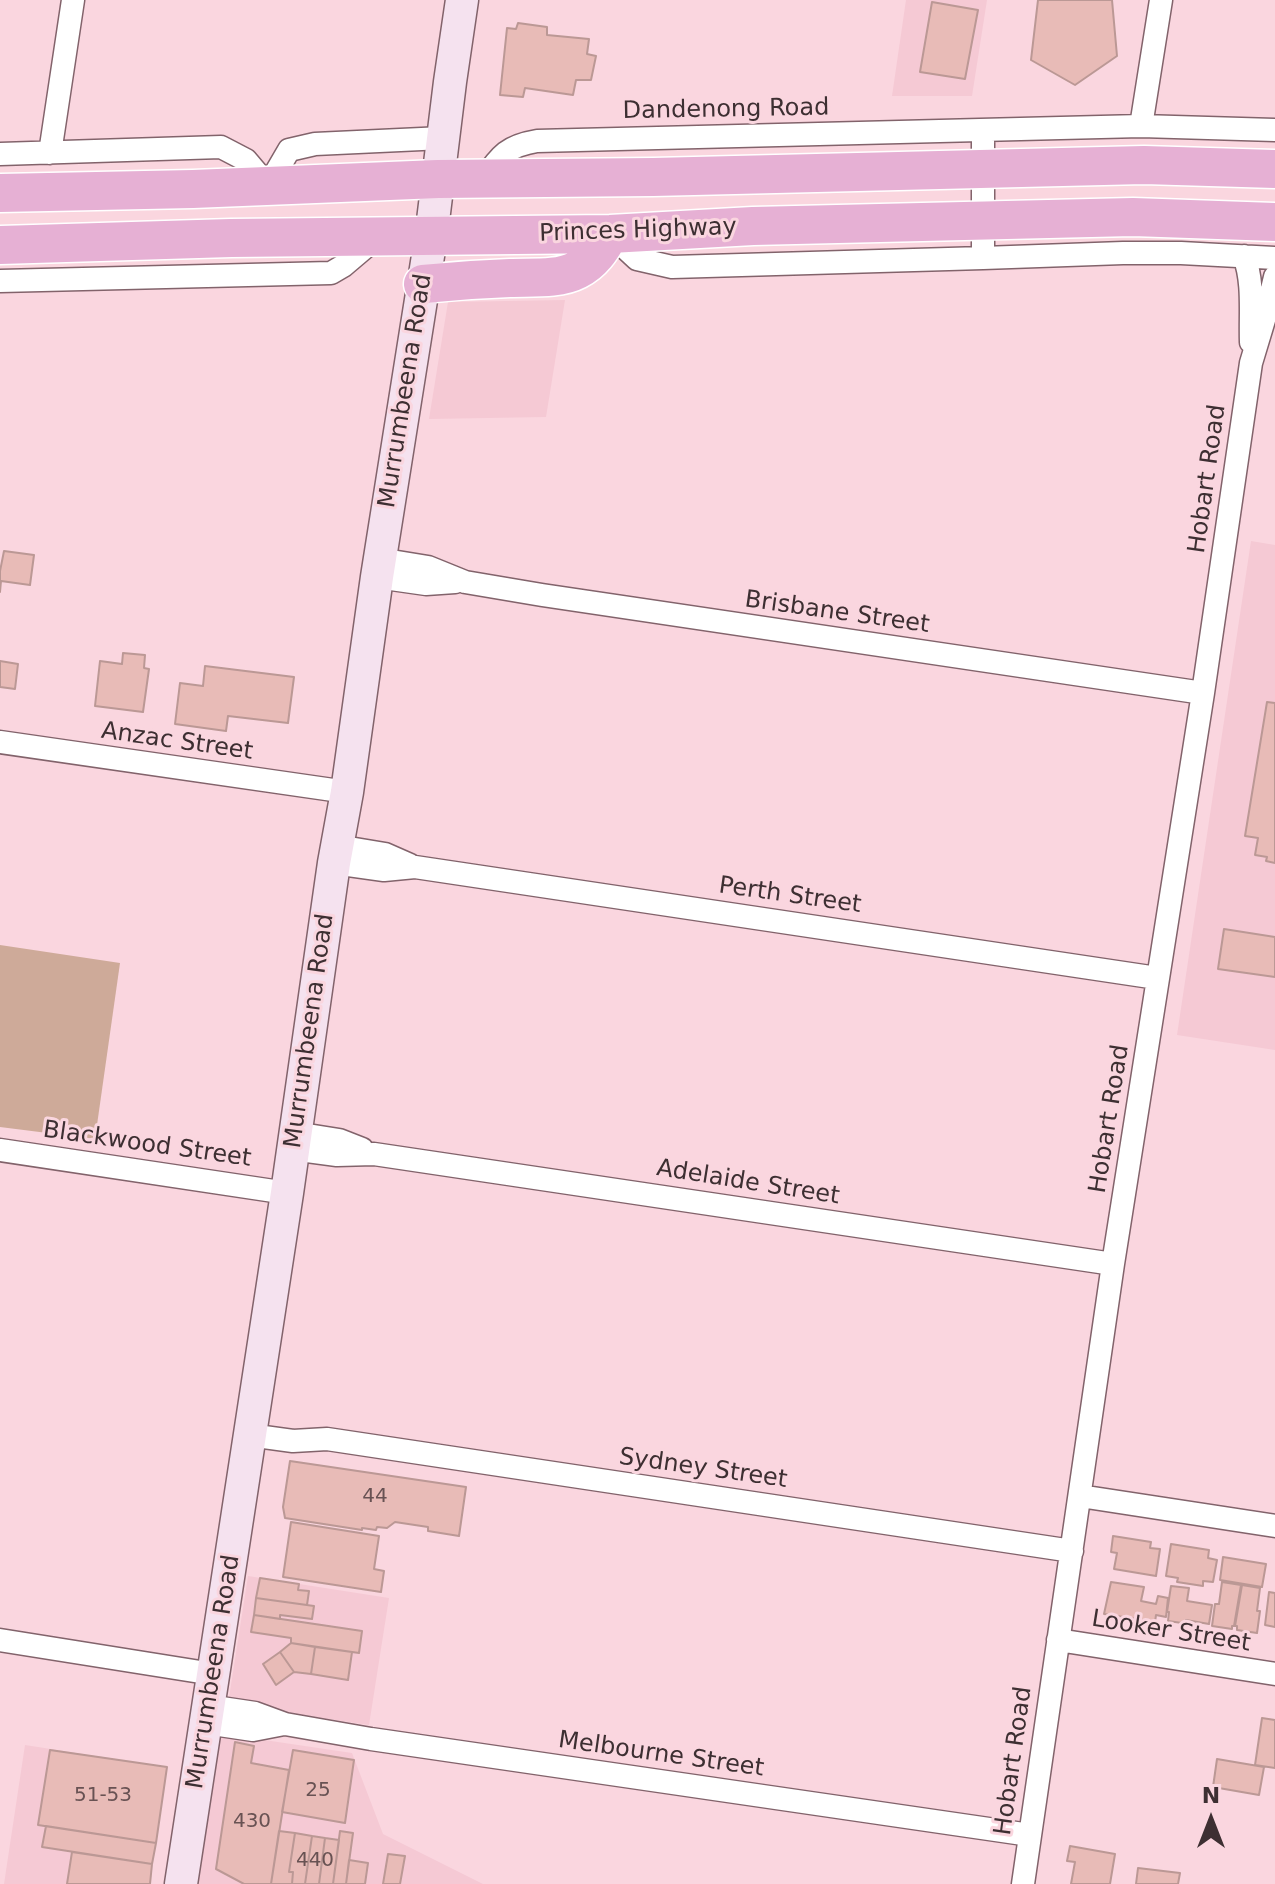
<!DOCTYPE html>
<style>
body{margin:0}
#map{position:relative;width:1275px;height:1884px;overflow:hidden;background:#fad6df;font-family:"DejaVu Sans",sans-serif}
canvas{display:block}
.north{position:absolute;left:1171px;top:1780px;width:80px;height:80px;-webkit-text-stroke:6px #fad6df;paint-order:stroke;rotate:0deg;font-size:22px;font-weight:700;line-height:32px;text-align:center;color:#3d2f32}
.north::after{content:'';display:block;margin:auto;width:28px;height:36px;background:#3d2f32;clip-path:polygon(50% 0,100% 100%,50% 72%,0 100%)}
</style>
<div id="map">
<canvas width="1275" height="1884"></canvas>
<div class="north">N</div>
</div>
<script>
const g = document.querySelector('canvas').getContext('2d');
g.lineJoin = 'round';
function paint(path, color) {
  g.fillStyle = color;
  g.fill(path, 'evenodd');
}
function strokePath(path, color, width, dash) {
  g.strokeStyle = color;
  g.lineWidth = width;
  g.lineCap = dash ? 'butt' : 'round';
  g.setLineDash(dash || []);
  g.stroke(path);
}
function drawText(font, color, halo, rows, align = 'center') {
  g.font = font + ' "DejaVu Sans",sans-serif';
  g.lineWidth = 6;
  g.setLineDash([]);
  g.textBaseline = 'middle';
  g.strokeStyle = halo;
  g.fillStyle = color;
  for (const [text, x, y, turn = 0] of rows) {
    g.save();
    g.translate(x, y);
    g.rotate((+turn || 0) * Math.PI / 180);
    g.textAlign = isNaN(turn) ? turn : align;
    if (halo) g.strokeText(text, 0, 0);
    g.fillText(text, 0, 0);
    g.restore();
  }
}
const built = new Path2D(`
 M906,0H987L972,96H892Z
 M565,300L546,417L429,419L448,302Z
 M1251,541L1275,545V1050L1177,1035Z
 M248,1576L389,1598L369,1725L228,1704Z
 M217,1733L352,1753L383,1834L483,1884H196Z
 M25,1745L167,1767L150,1884H4Z`);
const green = new Path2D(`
 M0,945L120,963L95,1139L0,1127Z`);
const building = new Path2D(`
 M1038,0H1112L1117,56L1075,85L1031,60Z
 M932,2L978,10L965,79L920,72Z
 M518,23L547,27V35L589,39L587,54L596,56L591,80H576L573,95L525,88L523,97L500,95L507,28L516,29Z
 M4,551L34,555L30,585L1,581L0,592V571Z
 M123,653L145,655L144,668L149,669L143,712L95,706L100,661L122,664Z
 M0,661L18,664L15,689L0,687Z
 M205,666L294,677L288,723L228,716L226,731L175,724L180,683L203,686Z
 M1267,702L1275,703V863L1266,861L1267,857L1255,855L1258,838L1245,836Z
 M1224,929L1275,937V977L1218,969Z
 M290,1461L466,1487L459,1536L428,1531V1527L395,1522L387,1528L377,1527L376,1530L362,1528V1530L285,1518L283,1507Z
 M291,1522L379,1536L374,1569L384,1571L381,1592L283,1577Z
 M1113,1536L1151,1542L1150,1548L1160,1549L1156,1576L1114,1569L1117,1553L1111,1552Z
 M1171,1544L1209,1550L1208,1558L1217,1560L1213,1582L1203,1581V1586L1177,1582L1178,1578L1166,1576Z
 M1223,1557L1266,1564L1262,1587L1220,1580Z
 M260,1578L299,1584L298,1590L309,1591L307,1605L256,1598Z
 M1111,1582L1144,1587L1141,1601L1156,1604L1158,1596L1168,1598L1166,1617L1156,1615L1155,1622L1104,1614Z
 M1222,1582L1241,1585L1234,1626H1232V1629L1212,1626L1215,1604H1219Z
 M1242,1585L1260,1588L1257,1611H1260L1257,1633L1237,1630V1626H1235Z
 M1171,1586L1189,1588L1187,1601L1212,1605L1209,1624L1186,1620V1622L1182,1623L1168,1621L1169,1612H1167Z
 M1269,1592L1275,1593V1627L1265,1625Z
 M256,1598L314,1606L312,1619L280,1615V1619L254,1615Z
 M254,1615L362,1631L359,1653L291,1643V1638L251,1632Z
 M291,1643L315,1647L311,1674L294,1672L280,1652Z
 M315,1647L352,1652L348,1680L311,1674Z
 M280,1652L294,1672L276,1685L263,1664Z
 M1262,1718L1275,1720V1768L1255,1765Z
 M235,1742L254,1746L251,1763L289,1770L271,1884H244L216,1869Z
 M50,1750L167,1767L156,1843L38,1825Z
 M293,1750L354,1760L345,1823L282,1812Z
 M1217,1759L1264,1767L1259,1795L1213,1787Z
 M46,1826L156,1843L152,1864L42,1847Z
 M279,1831L295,1833L289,1872H293L292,1884H271Z
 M340,1831L353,1833L346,1884H333Z
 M295,1833L312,1836L305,1884H292L293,1872H289Z
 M312,1836L325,1838L319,1884H305Z
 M325,1838L339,1840L333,1884H319Z
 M1070,1846L1115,1854L1110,1884H1071L1075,1862L1067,1861Z
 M72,1852L152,1864L150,1884H67Z
 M388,1854L405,1856L400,1884H383Z
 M349,1860L368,1863L365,1884H346Z
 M1138,1868L1180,1873L1178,1884H1136Z`);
const minor = new Path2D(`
 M1141,126L1161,0
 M983,131V258
 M50,153L73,0
 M0,154L221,147L246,160L268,186L289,150L315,144L443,138
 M485,178C501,155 507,146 537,141L1141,126L1275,130
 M610,234L637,259L672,267L983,258L1123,253H1181L1275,258
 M1244,256C1254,283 1250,313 1251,342
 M0,281L331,273L343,266L376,238
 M379,559L428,567L465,582L542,595L1203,693
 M377,577L426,584L455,582
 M0,742L347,792
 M337,846L385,854L410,865
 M334,863L384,870L415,867L1157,978
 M295,1133L339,1140L362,1149
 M292,1149L337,1155L374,1154L1113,1264
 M0,1150L287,1193
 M249,1435L293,1441L327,1439L1072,1551
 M1080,1496L1275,1526
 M0,1640L213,1674
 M1058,1640L1275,1674
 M208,1706L255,1713L285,1724L371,1739L1030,1835
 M206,1723L253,1730L284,1724
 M1023,1884L1113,1264L1203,693L1251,363L1267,310L1275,277`);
const secondary = new Path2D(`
 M181,1884L287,1193L334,863L347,792L377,577L431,237L450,82L462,0`);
const trunk = new Path2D(`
 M0,193L193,189L438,179L653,177L1144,165L1275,169
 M0,245L231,238L610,234L753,226L1133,217L1275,222
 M423,284C452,281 481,279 510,278C530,277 558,280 577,270C593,262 601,249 610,234`);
const numberNames = [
 ["44",375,1497],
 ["25",318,1791],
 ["51-53",103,1796],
 ["430",252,1822],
 ["440",315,1861]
];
const streetNames = [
 ["Dandenong Road",726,110,-1],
 ["Princes Highway",638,231,-2],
 ["Murrumbeena Road",406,391,-81],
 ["Hobart Road",1208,479,-82],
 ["Brisbane Street",837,613,8],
 ["Anzac Street",177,742,8],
 ["Perth Street",790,896,8],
 ["Murrumbeena Road",310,1031,-82],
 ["Hobart Road",1110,1119,-81],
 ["Blackwood Street",147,1145,8],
 ["Adelaide Street",748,1183,9],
 ["Sydney Street",703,1469,8],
 ["Looker Street",1171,1632,9],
 ["Murrumbeena Road",214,1672,-81],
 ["Melbourne Street",661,1755,8],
 ["Hobart Road",1014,1761,-82]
];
paint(built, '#f5c9d4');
paint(green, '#ceaa99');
paint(building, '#e8bbb7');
strokePath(building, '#bb9895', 2);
strokePath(minor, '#82636b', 25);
strokePath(secondary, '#82636b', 35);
strokePath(trunk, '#fff', 41);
strokePath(minor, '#fff', 22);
strokePath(secondary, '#f5e2ef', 32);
strokePath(trunk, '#e6b0d4', 38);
drawText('20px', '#685253', null, numberNames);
drawText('24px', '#3d2f32', '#fad6df', streetNames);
</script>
